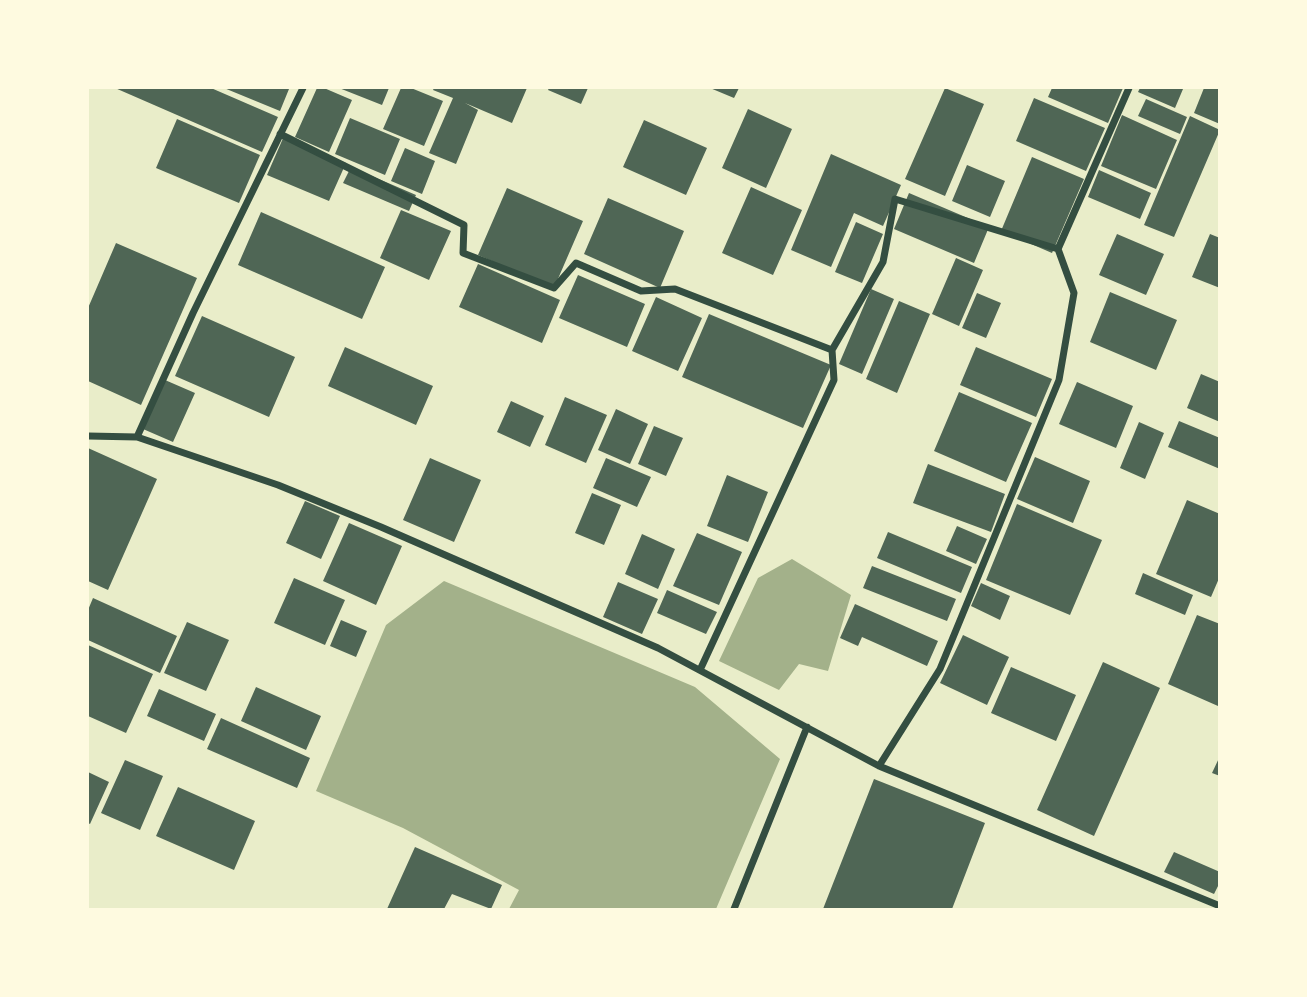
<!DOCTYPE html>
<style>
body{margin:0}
#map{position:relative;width:1307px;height:997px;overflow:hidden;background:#e9edc9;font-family:"Roboto Condensed",sans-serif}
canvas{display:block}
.frame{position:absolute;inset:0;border:89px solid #fefae0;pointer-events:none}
</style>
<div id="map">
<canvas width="1307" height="997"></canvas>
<div class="frame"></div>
</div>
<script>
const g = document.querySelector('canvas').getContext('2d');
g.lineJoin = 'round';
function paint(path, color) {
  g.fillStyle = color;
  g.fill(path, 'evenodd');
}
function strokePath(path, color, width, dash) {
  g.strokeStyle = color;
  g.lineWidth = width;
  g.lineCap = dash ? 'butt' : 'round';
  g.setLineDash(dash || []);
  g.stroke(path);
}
const water = new Path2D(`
 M792,559L851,595L828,671L799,664L779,690L719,661L758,578Z
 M444,581L695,687L780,759L716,909H509L519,890L403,828L316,791L386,625Z`);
const building = new Path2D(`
 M115,88H211L278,117L262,152Z
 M224,88H287L289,89L280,111Z
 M317,88H324L352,100L329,152L295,137Z
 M339,88H389L382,105Z
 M401,88H411L443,101L424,146L383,129Z
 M434,88H527L512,123L465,103L478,110L456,164L429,153L453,98L433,90Z
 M549,88H588L581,104L548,90Z
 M710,88H739L734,98Z
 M945,88L984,104L945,196L905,179Z
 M1052,88H1123L1108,123L1048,97Z
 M1140,88H1179L1183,89L1175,108L1138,92Z
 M1204,88H1220V124L1194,113Z
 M1034,98L1105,128L1086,171L1016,141Z
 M1146,99L1187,117L1180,134L1138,116Z
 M748,109L792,129L766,188L722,168Z
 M1122,115L1177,140L1156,189L1101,166Z
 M1190,116L1220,130L1174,237L1144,225Z
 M350,118L400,139L385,175L335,154Z
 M177,119L260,155L239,203L156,168Z
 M644,120L707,148L686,195L623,167Z
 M284,136L346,163L329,201L267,175Z
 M405,148L435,161L422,194L391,181Z
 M831,154L901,185L883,226L854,213L831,267L791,250Z
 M1032,157L1084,179L1052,253L1001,231Z
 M967,165L1005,181L990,217L952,201Z
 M351,167L416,195L409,211L343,183Z
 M1099,170L1151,193L1140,219L1088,197Z
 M751,187L802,210L773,275L722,253Z
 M507,188L583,221L554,288L478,255Z
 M909,193L989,227L974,263L894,229Z
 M608,198L684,231L660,288L584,254Z
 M401,210L451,231L429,280L380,258Z
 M261,212L385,267L362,319L238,265Z
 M856,222L883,234L862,283L835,272Z
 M1117,234L1164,254L1146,295L1099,275Z
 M1210,234L1220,238V288L1192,277Z
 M116,243L197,278L141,405L88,381V308Z
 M956,258L983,270L959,326L932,314Z
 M478,264L560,300L542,343L459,307Z
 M578,275L645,304L627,347L559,318Z
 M871,289L894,299L862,374L839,364Z
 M1110,292L1177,320L1156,370L1090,342Z
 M977,293L1001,303L986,338L962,328Z
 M656,297L702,318L678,371L632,351Z
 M899,301L930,314L897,393L866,379Z
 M709,314L831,365L803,428L682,377Z
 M202,316L295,357L269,417L175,376Z
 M345,347L433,386L416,425L328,386Z
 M976,347L1052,379L1036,417L960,385Z
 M1201,374L1220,382V422L1187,408Z
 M165,380L195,393L173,442L143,429Z
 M1077,382L1133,406L1116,448L1059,424Z
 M959,392L1032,423L1006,482L934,451Z
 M565,397L607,415L586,463L545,445Z
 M511,401L544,416L530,447L497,432Z
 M616,409L648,424L630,464L598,450Z
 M1179,421L1220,438V469L1168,447Z
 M1139,422L1164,433L1145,479L1120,468Z
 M654,426L683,438L666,476L638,464Z
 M88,448L157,479L108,590L88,581Z
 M1035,457L1090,481L1073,523L1017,499Z
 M430,458L481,480L454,542L403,520Z
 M606,458L651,477L637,507L593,488Z
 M928,464L1005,494L991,532L913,503Z
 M727,475L768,492L748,542L707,526Z
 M592,493L621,505L604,545L575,533Z
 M1187,500L1220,514V576L1211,597L1156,574Z
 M305,501L340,516L321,559L286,543Z
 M1017,504L1102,540L1070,615L986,580Z
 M349,523L402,546L376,605L323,581Z
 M957,526L987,539L976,564L946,551Z
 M888,532L972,567L961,593L877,558Z
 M697,533L742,552L719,605L673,586Z
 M642,534L675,549L658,589L625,574Z
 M872,566L956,599L947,621L863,588Z
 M1143,573L1193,595L1185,615L1135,594Z
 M294,578L345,600L325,645L274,623Z
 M618,582L658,599L642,634L603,617Z
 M981,583L1010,596L1000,620L971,606Z
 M667,590L717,612L706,634L657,613Z
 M93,598L177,636L160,673L88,640V610Z
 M855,604L938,641L927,666L862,637L858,646L840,638Z
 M1197,615L1220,624L1218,706L1168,684Z
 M341,620L367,631L356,657L330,646Z
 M187,622L229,640L206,691L164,673Z
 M963,635L1009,657L987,705L940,683Z
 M88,645L153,674L126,733L88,716Z
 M1103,662L1160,688L1094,836L1037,810Z
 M1011,667L1076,695L1056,741L991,713Z
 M256,687L321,716L306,750L241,721Z
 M159,689L216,714L204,741L147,716Z
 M221,718L310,758L297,788L207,749Z
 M1220,756V776L1212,773Z
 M125,760L163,776L140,830L101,813Z
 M88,772L109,782L90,824L88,823Z
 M874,779L985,823L952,909H823Z
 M178,787L255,821L234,870L156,836Z
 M415,847L502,885L491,909L452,894L444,909H387Z
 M1174,852L1220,872V882L1214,894L1164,872Z`);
const minor = new Path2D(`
 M280,134L464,225L463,253L554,288L576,263L641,291L675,289L832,350
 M88,436L137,437L278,485L381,527L658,648L879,766L1220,906
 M137,437L193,313L303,88
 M700,670L834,380L832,350L883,262L895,199L1058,249
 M879,766L940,669L1059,380L1074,293L1058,249L1129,88
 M734,909L807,727`);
paint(water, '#a3b18a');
paint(building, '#4f6655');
strokePath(minor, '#344e41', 7);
</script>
